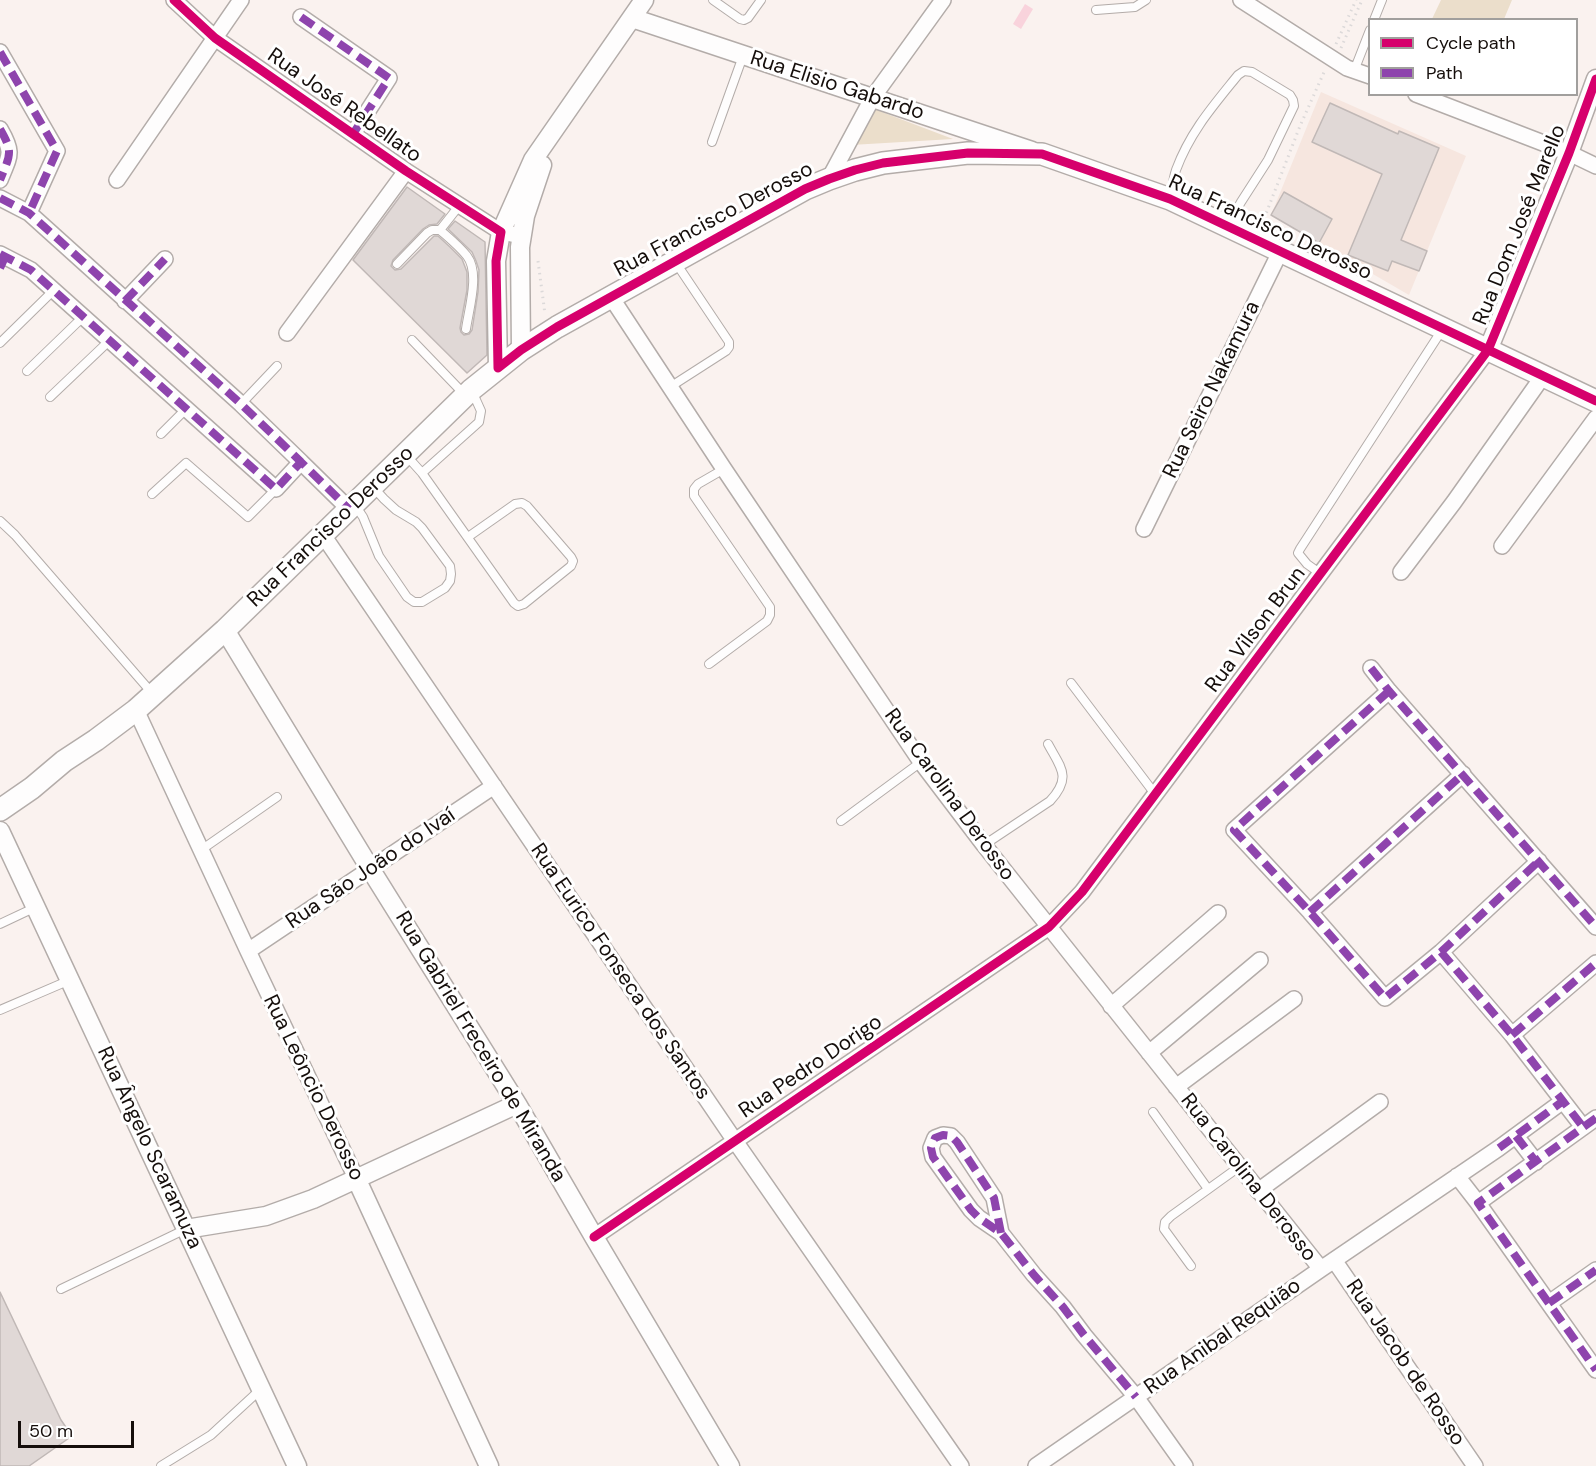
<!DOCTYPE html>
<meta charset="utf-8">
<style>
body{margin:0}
#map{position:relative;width:1596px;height:1466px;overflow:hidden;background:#faf2ef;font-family:"DM Sans",sans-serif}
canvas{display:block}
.legend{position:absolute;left:1368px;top:18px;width:210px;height:78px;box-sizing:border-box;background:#fff;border:2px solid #a19f9d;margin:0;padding:8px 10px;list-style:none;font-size:18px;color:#150e0b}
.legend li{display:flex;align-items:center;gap:12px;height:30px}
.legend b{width:30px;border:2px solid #a19f9d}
.scale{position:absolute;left:18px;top:1421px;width:116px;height:27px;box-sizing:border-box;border:3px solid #150e0b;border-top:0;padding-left:8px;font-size:18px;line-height:21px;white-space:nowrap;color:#150e0b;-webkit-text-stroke:4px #fff;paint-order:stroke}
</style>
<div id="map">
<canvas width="1596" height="1466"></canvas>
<ul class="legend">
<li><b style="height:8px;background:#d6006c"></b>Cycle path</li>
<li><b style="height:8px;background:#8e44ad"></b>Path</li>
</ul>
<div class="scale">50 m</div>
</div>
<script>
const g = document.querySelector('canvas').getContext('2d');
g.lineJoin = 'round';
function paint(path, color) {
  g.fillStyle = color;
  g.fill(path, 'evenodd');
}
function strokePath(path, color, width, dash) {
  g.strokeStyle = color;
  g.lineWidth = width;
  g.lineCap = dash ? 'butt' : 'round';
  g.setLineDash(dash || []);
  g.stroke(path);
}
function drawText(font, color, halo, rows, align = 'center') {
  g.font = font + ' "DM Sans",sans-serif';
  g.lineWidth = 6;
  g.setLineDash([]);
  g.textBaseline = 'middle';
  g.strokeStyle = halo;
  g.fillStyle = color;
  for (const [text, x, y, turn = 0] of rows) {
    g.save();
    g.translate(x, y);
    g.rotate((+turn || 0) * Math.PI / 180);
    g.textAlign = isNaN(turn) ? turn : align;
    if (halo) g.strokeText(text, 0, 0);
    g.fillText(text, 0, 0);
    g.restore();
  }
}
const built = new Path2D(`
 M1321,92L1466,156L1409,295L1271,215Z`);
const green = new Path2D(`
 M1441,0H1512L1504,19H1432Z
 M874,109L953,139L851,145Z`);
const water = new Path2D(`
 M1025,4L1033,9L1021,29L1013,24Z`);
const building = new Path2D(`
 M1330,103L1398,134L1399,131L1439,148L1401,240L1427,251L1419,271L1392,261L1388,271L1348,255L1382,174L1312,142Z
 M407,187L445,214L437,224L429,225L423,229L393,260L391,266L395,270L401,269L434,236H438L450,247L462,259L467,272V290L460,328L461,332L464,335L469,334L472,330L478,292L479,270L476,261L472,252L448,229L455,221L485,242L487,355L467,373L353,260Z
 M1284,192L1332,219L1319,243L1271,215Z
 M0,1292L61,1420L72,1436L29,1466H0Z`);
const path = new Path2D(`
 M1336,44L1356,0
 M1341,48L1362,0
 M1262,224L1300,126L1325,70
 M538,261L545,314`);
const service = new Path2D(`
 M713,0L740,19L744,20L748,18L761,0
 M1096,10L1135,7L1146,0
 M1374,20L1382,0
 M1354,71L1370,30
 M712,142L743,56
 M1170,198C1172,189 1173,179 1176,170C1190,132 1213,106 1238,75L1244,71L1252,72L1290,95L1293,100L1294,106L1268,160L1241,202L1228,225
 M459,206L440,230C449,238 459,246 467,256C480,273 469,308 466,329
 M397,264L427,233L432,230H440
 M412,340L464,394
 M0,343L54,290
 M27,371L84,316
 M670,387L726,351L729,347V342L676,263
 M50,397L110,340
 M241,404L277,366
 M161,434L187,408
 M405,454L422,473L514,603L518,606L524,604L571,566L573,561L571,557L527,506L522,503L515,504L468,537
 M422,473L479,422L481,411L472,391
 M152,494L186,463L248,517L276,489
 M355,505L363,517L379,556L407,597L414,602H422L445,588L450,581L451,574L450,566L422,528L416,522L396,510L384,499L373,487
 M0,521L15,535L152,693
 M1321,574L1307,564L1298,553L1300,549L1442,330
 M709,664L767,621L770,615V607L694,496V489L698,484L724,469
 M1071,683L1155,794
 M841,821L921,762
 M984,845L1050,801C1072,777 1061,768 1048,744
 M201,850L277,797
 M0,924L36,907
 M0,1010L70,980
 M1153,1112L1208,1189
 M1191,1266L1164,1229L1165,1222L1171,1216L1239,1167
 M61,1289L186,1229
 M161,1466L211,1435L261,1389`);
const minor = new Path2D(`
 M174,0L215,38L406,171L501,232L521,236
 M1241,0L1347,68L1370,76
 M301,17L389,78L353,134
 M0,52L57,151L29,213
 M1416,94L1569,153L1596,166
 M0,129C14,153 10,155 0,180
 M829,179L873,97L943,0
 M117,180L241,0
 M0,198L29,213L241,404L301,462
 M0,254L31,270L276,489L301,462L349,509
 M611,297L724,469L921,762L984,845L1321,1269
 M125,301L165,259
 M287,333L406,171
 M1144,529L1280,252
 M323,535L735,1141L961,1466
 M1502,546L1596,418
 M1401,572L1454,502L1543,376
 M1371,668L1389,691L1596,927
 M1389,691L1234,830L1310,912L1385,998L1441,952L1539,861
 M136,710L248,951L356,1178
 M1310,912L1463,774
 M248,951L494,786
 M1441,952L1512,1035L1583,1127
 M1111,1006L1218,913
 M1512,1035L1596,963
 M1149,1053L1260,960
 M1176,1087L1294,999
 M1596,1118L1478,1203L1596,1370
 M1516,1136L1536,1162
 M1457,1176L1478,1203
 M1258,1191L1380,1102
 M1001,1233L994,1198L957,1142L951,1136L943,1135L935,1138L931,1148L933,1157L971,1210L979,1218L1001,1233L1034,1275L1063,1307L1084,1335L1136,1397L1185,1466
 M594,1237L1049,927L1082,892L1488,350
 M1334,1260L1475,1466
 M1549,1303L1596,1270
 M1036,1466L1321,1269L1499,1148L1563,1101`);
const tertiary = new Path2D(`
 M632,18L1032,151
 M521,350L520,247L525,216L542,165
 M1488,350L1569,153L1596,79
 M498,368L496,261L501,232L533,160L644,0
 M225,630L371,870L517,1104L594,1237L730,1466
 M0,831L297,1466
 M356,1178L489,1466
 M186,1229L266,1216L313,1199L517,1104`);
const secondary = new Path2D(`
 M0,810L32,788L64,761L96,740L136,710L225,630L471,390L521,350L557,327L805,189L829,179L855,170L883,163L968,153L1042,154L1170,199L1596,401`);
const quiet = new Path2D(`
 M301,17L389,78L353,134
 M0,52L57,151L29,213
 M0,129C14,153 10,155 0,180
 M0,198L29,213L241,404L301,462
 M0,254L31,270L276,489L301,462L349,509
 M0,268L5,257
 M125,301L165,259
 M1371,668L1389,691L1596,927
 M1389,691L1234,830L1310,912L1385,998L1441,952L1539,861
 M1310,912L1463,774
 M1441,952L1512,1035L1583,1127
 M1512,1035L1596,963
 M1596,1118L1478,1203L1596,1370
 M1516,1136L1536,1162
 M1499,1148L1563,1101
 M1001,1233L994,1198L957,1142L951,1136L943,1135L935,1138L931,1148L933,1157L971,1210L979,1218L1001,1233L1034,1275L1063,1307L1084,1335L1136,1397
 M1549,1303L1596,1270`);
const cycleway = new Path2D(`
 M174,0L215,38L406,171L501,232L496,261L498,368
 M498,368L521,350L557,327L805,189L829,179L855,170L883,163L968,153L1042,154L1170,199L1596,401
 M594,1237L1049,927L1082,892L1488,350L1569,153L1596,79`);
const streetNames = [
 ["Rua Elisio Gabardo",837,86,18],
 ["Rua José Rebellato",344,106,35],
 ["Rua Francisco Derosso",714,220,-28],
 ["Rua Dom José Marello",1520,225,-68],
 ["Rua Francisco Derosso",1270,228,25],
 ["Rua Seiro Nakamura",1212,390,-64],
 ["Rua Francisco Derosso",331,527,-44],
 ["Rua Vilson Brun",1256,630,-53],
 ["Rua Carolina Derosso",949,795,54],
 ["Rua São João do Ivaí",371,869,-34],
 ["Rua Eurico Fonseca dos Santos",620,972,56],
 ["Rua Gabriel Freceiro de Miranda",480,1047,59],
 ["Rua Pedro Dorigo",811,1067,-34],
 ["Rua Leôncio Derosso",313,1088,64],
 ["Rua Ângelo Scaramuza",149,1148,65],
 ["Rua Carolina Derosso",1248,1178,52],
 ["Rua Anibal Requião",1223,1337,-35],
 ["Rua Jacob de Rosso",1405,1363,56]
];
paint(built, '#f6e6df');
paint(green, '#ebdecb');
paint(water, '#f9d3dc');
paint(building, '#e0d8d6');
strokePath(building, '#c0b8b6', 1.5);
strokePath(service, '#b3aca9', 10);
strokePath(minor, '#b3aca9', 18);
strokePath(tertiary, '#b3aca9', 21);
strokePath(secondary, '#b3aca9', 24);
strokePath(path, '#dcd9d9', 3, [1.5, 4.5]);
strokePath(service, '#fefdfd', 8);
strokePath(minor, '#fefdfd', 15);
strokePath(tertiary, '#fefdfd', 18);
strokePath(secondary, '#fefdfd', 21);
strokePath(quiet, '#8e44ad', 8, [15, 8]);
strokePath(cycleway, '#d6006c', 9);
drawText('21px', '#150e0b', '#fff', streetNames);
</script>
